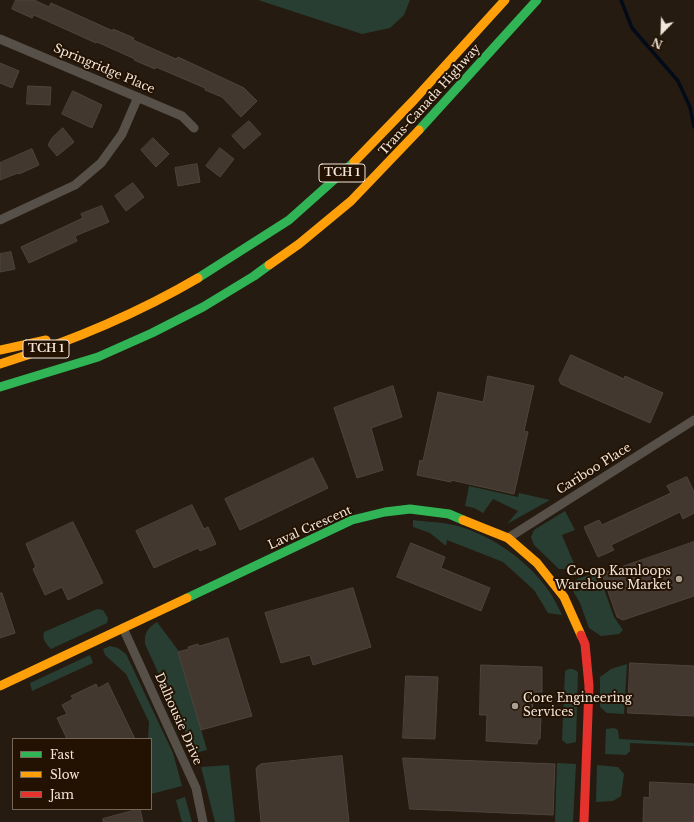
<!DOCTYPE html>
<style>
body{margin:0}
#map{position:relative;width:694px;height:822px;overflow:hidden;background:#251b10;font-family:"Libre Baskerville",serif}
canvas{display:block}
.legend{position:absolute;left:12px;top:738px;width:140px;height:72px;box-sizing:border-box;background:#231202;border:1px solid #766758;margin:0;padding:5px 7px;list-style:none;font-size:12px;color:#f3e6da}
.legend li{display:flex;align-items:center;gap:8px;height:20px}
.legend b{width:20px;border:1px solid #766758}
.north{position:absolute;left:642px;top:12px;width:40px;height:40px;-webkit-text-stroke:3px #231202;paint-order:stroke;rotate:203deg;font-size:11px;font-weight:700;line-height:16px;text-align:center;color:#f3e6da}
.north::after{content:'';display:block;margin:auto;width:14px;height:18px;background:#f3e6da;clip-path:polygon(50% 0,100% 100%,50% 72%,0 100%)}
</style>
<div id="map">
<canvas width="694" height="822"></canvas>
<ul class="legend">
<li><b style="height:5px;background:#30b455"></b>Fast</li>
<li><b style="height:5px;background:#ff9f0a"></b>Slow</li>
<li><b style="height:5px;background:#e5322d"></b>Jam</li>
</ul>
<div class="north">N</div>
</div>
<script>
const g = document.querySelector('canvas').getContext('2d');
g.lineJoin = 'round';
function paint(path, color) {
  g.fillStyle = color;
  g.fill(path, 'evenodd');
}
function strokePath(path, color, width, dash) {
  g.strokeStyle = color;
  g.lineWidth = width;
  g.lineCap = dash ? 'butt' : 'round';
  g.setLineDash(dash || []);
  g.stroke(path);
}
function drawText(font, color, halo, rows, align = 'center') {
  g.font = font + ' "Libre Baskerville",serif';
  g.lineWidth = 4;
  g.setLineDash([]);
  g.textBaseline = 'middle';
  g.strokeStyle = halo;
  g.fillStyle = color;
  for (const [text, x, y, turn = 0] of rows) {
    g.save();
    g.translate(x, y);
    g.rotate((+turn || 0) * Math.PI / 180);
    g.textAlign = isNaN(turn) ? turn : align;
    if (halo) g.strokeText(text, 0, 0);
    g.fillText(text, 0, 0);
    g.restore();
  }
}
const green = new Path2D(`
 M258,0H410L404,15L390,28L362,34Z
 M469,486L518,497L519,493L550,500L507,524L518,511L493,499L483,513L474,508L465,506Z
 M565,511L575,530L562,535L575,566L569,569H559L534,545L531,537L534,530Z
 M413,520C427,522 444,522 458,526C493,536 528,561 549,591C554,598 558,607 562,615L548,613L534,590L503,562L447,540L446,546L430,533L413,527Z
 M598,572L614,617L623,630L619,634L601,636L589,628L580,603L570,586L577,579Z
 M97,609L103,610L108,618L107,623L51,649C46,644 42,639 44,632Z
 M157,622L178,650L207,750L195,753L145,644C144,632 148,628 157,622Z
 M110,646L118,648L126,654L173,753L182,786L151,794V739H148L149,722L126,674L105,655L103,649Z
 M90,655L93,663L32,691L30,683Z
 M627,664L624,714L607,713L600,707V677L611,669Z
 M569,669H573L578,672L576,742L567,744L562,740L565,671Z
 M614,728L618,730L619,739L694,743V746L630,743V751L626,755L605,754L606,729Z
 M557,763L576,764L573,822H555Z
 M229,765L235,822H215L201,767Z
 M597,765L618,767L624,774L621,796L613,801L596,802Z
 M185,797L192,822H182L176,800Z`);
const stream = new Path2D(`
 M621,0L632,28L678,81L690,107L694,127`);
const building = new Path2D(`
 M16,0H34L49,7L51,3L113,31V29L134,38L133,40L176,59L178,57L244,88L257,101L241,117L222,97L205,90V88L156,67L155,69L134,60L135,59L97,42L96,43L34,15L32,18L12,9Z
 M0,63L19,71L12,88L0,83Z
 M28,86L51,87L50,105L27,104Z
 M73,91L102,105L92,128L62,114Z
 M249,121L261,134L244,149L232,136Z
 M63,128L74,142L57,156L48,145L52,138Z
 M153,138L169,154L156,167L141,150Z
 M220,148L234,159L220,177L206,166Z
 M32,149L39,165L19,174L18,173L0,180V163Z
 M197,164L200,182L178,186L175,168Z
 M133,183L144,197L126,211L115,196Z
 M102,206L109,222L75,236L77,241L29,263L21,247L83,218L81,214Z
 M11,252L15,269L0,272V254Z
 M571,355L624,379L625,376L663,393L650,423L561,384L559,380Z
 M488,376L534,386L524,431L528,432L514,494L451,480V482L417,475L420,460L423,461L438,392L483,402Z
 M393,386L402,417L371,428L383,470L357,478L334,408Z
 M313,458L328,488L240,530L225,499Z
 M687,477L694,492V513L683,519L680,512L611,545L614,550L598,557L584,527L599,520L602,525L671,493L667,486Z
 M192,505L204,529L208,527L216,544L200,551L198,548L154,568L136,531Z
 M73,522L103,583L68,600L62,587L45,595L33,569L36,567L26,544Z
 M694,542V596L623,620L617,617L602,574Z
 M411,543L445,557L441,568L490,588L481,611L397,577Z
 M353,588L371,647L313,665L310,655L281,663L265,613Z
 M0,593H2L15,633L0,638Z
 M228,638L252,716L201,730L178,652L189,649L188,647L198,644L199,646Z
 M630,663L694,666V716L628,713Z
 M481,665L542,667V692H533L532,717H541L540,739H538L537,744L486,741L487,715H480Z
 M406,676L438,677L435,739L403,738Z
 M108,683L135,739H67L57,718L67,714L62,705L73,699L71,696L96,684L98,688Z
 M342,756L349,822H261L256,769L258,766L261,764Z
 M403,758L555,764L553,815L410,809Z
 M650,782L694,784V822H643L644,797L649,798Z
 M140,809L143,822H103V819Z`);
const street = new Path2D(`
 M0,39L182,116L194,128
 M0,220L75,185L101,163L122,134L138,97
 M508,538L694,420
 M123,628L196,788L203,822`);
const fast = new Path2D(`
 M419,130L537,0
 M198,278L289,220L354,162
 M0,387L98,357L152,333L203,307L254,276L269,265
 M187,598L352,520L385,512L410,509L449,514L463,520`);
const slow = new Path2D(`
 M354,162L414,100L505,0
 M269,265L299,244L351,201L419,130
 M0,350L46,340
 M0,364C69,342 135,315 198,278
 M463,520L508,538L537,563L564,597L581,635
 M0,686L187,598`);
const jam = new Path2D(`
 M581,635L585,644L589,686L584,822`);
const markers = [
 [679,579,4,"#ab9f93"],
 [515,706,4,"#ab9f93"]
];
const shields = [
 [342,173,46],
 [46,349,46]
];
const shieldNames = [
 ["TCH 1",342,173],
 ["TCH 1",46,349]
];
const streetNames = [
 ["Springridge Place",104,69,23],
 ["Trans-Canada Highway",430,100,-48],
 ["Cariboo Place",594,469,-32],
 ["Laval Crescent",310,528,-24],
 ["Dalhousie Drive",178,719,66]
];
const poiNames = [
 ["Co-op Kamloops",671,572],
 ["Warehouse Market",671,586],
 ["Core Engineering",523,699,"left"],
 ["Services",523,713,"left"]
];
paint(green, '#283e32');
strokePath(stream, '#030b18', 3.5);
paint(building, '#423830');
strokePath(building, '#4d453c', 1);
strokePath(street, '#575048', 9);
strokePath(fast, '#30b455', 9);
strokePath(slow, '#ff9f0a', 9);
strokePath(jam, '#e5322d', 9);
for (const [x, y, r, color] of markers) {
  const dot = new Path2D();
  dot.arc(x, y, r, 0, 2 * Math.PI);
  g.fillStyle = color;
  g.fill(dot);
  strokePath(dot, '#231202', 1.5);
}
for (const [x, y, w] of shields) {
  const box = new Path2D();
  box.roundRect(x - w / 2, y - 9, w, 18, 3);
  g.fillStyle = '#231202';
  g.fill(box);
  strokePath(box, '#f3e6da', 1);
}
drawText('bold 11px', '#f3e6da', null, shieldNames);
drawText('12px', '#f3e6da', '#231202', streetNames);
drawText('12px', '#f3e6da', '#231202', poiNames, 'right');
</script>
